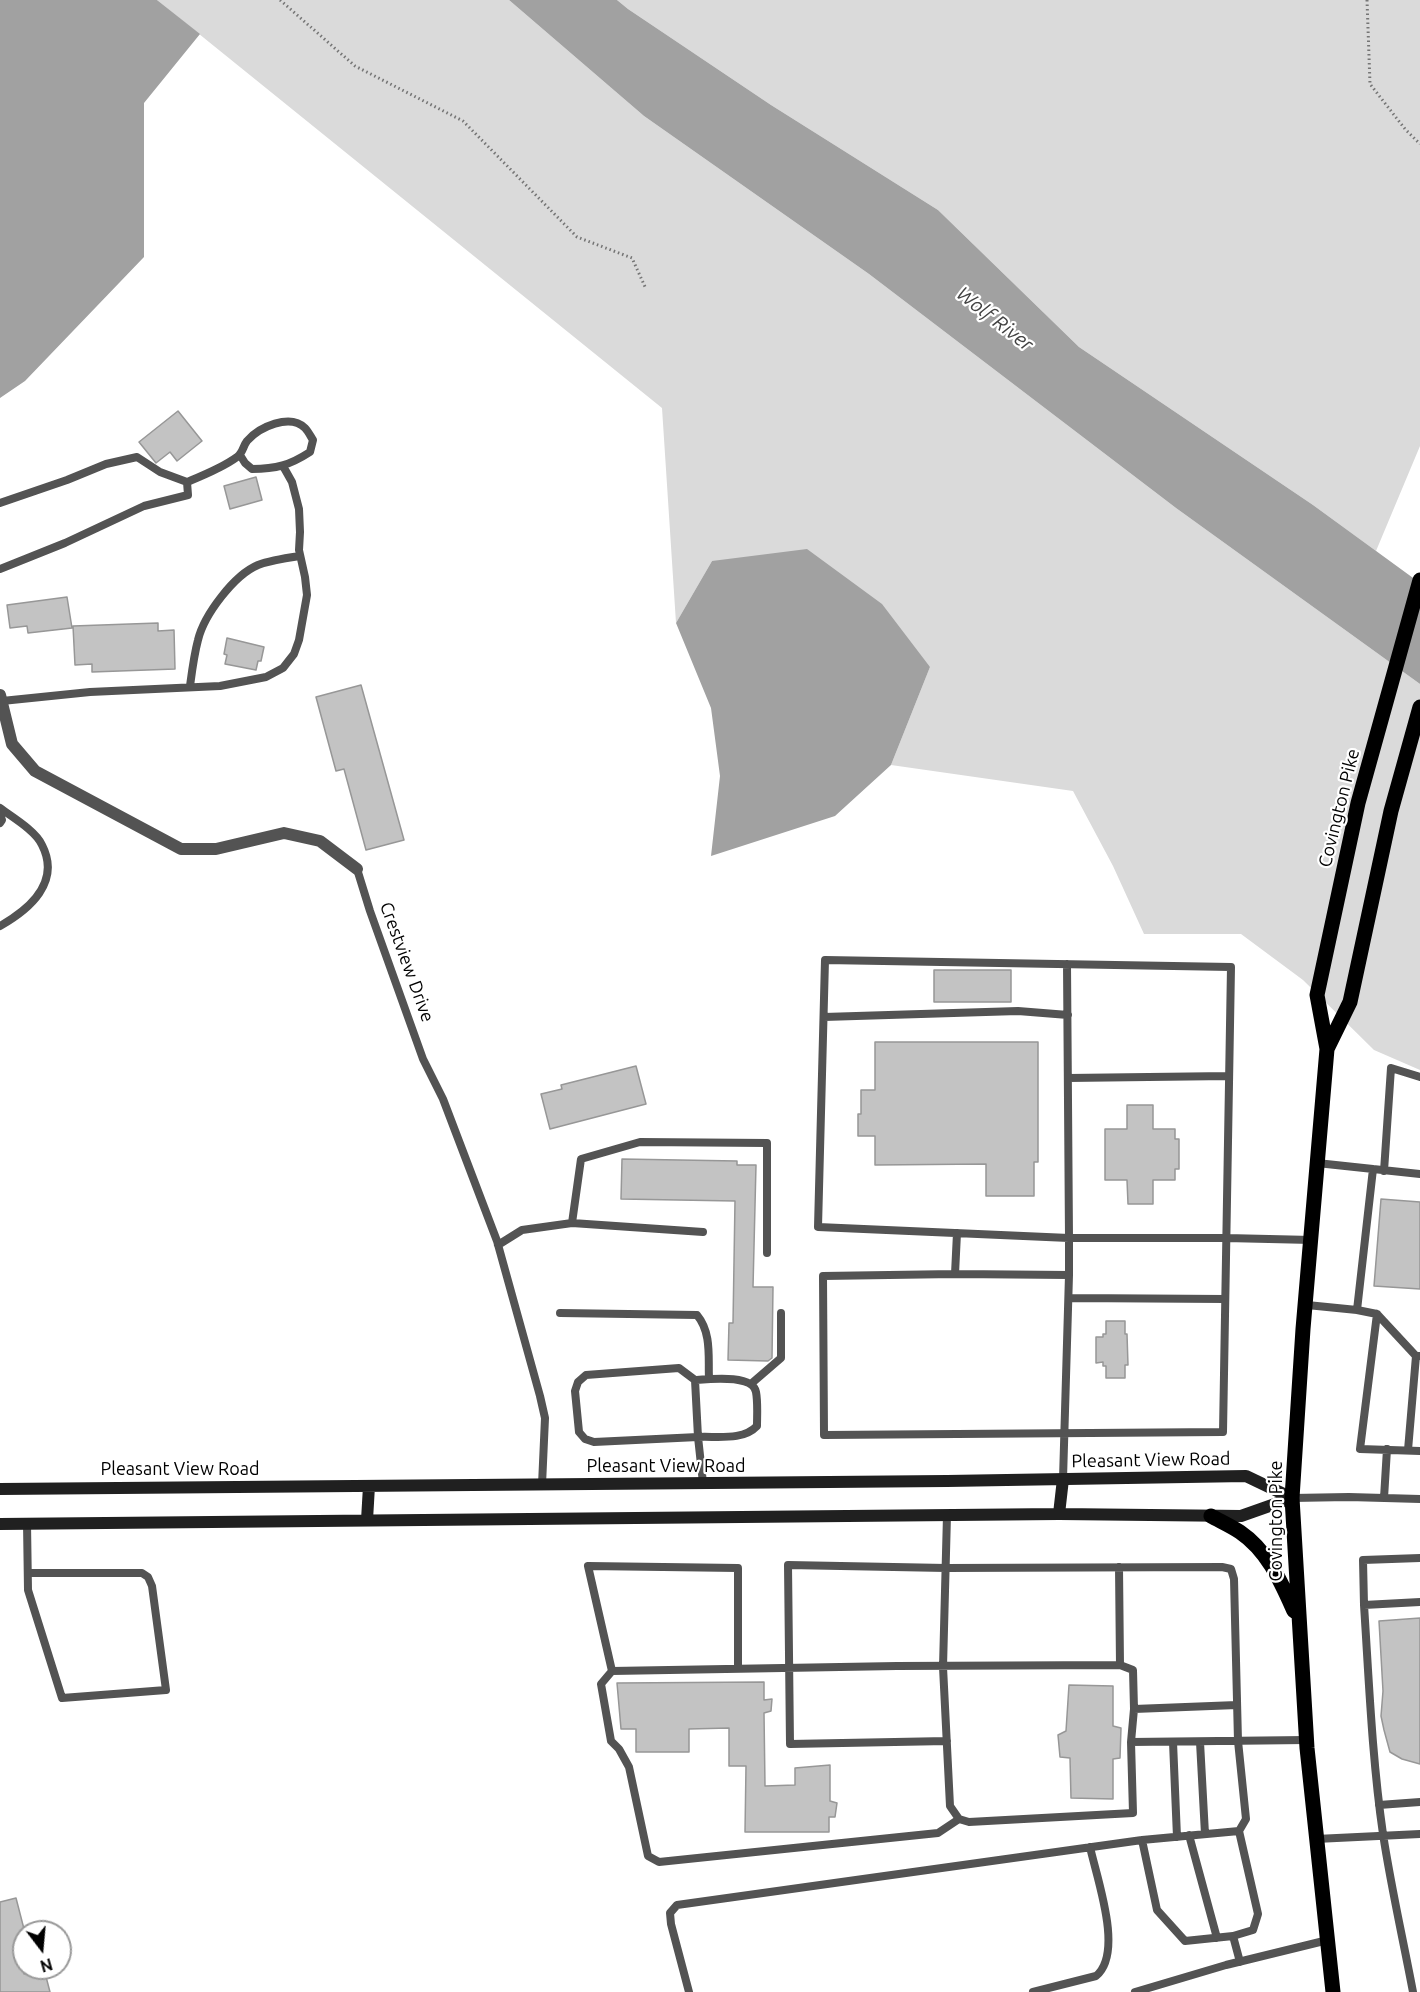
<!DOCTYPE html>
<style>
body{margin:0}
#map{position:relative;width:1420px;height:1992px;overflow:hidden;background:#fff;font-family:Ubuntu,sans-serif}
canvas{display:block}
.north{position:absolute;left:12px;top:1920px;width:60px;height:60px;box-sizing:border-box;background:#fff;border:2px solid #999;border-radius:50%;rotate:164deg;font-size:16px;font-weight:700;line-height:24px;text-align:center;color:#000}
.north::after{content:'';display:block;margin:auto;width:21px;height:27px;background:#000;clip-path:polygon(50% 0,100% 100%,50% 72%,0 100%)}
</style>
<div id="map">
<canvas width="1420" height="1992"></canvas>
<div class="north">N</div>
</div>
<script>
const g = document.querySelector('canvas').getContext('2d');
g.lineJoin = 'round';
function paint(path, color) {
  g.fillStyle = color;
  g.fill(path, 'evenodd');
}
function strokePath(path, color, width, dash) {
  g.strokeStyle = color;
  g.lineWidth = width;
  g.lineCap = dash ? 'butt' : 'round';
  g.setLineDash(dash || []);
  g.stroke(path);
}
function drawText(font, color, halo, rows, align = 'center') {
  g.font = font + ' Ubuntu,sans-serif';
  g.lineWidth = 4.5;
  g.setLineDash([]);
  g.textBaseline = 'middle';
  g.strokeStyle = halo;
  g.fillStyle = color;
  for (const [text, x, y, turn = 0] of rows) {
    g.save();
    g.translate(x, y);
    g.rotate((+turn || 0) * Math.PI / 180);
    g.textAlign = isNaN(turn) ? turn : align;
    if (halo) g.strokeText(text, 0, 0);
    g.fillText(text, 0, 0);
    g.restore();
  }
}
const green = new Path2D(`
 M157,0H509L644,116L869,274L1176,508L1420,684V1070L1374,1050L1303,980L1241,934H1144L1113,866L1073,791L891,765L930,667L712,561L676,623L662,408Z
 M617,0H1420V446L1376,551L1313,505L1079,347L938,210L771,105L628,9Z`);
const water = new Path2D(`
 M0,0H157L200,34L144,103V257L25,381L0,398Z
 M509,0H617L628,9L771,105L938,210L1079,347L1313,505L1420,583V684L1176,508L869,274L644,116Z
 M807,549L882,604L930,667L891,765L835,816L711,856L720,776L711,708L676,623L712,561Z`);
const building = new Path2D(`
 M178,411L202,441L177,461L170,452L156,463L139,442Z
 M256,477L262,500L230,509L224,486Z
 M67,597L72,628L28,633L27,626L10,628L7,605Z
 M158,623V631L174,630L175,669L92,672V664L75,665L73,626Z
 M227,638L264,647L261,661H258L256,670L225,664L227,655L224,654Z
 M361,685L404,840L366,850L344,769L336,771L316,697Z
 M934,970H1011V1002H934Z
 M875,1042H1038V1162H1034V1196H986V1164L875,1165V1136H858V1114H861V1090H875Z
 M636,1066L646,1104L550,1129L541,1094L562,1089L561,1085Z
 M1127,1105H1153V1129H1175V1139H1179V1169H1175V1180H1153V1204H1128L1127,1180H1105V1129H1127Z
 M622,1159L737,1161V1165H756L753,1287H773L772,1358L768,1361L728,1360L729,1323H733L735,1201L621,1199Z
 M1381,1199L1420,1202V1289L1374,1286Z
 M1106,1321H1125V1334H1127L1128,1365H1125V1378H1106V1366H1103V1362L1096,1363V1337H1103V1334H1106Z
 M1420,1618V1764L1402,1759L1390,1752L1384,1730L1381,1716L1383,1691L1379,1621Z
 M764,1682V1700L772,1699L771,1711L764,1713L765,1786L795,1785V1768L830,1765V1801L837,1803L835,1817H829V1832H745L746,1766H729V1728L689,1729V1752H636V1729H621L617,1683Z
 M1069,1685L1113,1686V1726L1121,1728L1120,1758L1113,1759V1799L1071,1798L1070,1758L1060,1757L1058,1735L1066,1731Z
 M16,1898L24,1929V1974L44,1969L50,1992H0V1902Z`);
const path = new Path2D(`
 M280,0L355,66L463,121L577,237L632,258L646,289
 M1367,0L1370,84L1405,129L1420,144`);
const service = new Path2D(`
 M187,482C204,475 222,468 237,457C243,453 243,446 247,441C259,427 290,413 305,428C308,431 311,437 313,440L310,452C290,465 276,469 252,469L245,463L240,455
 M0,503L67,480L106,464L137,457L160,472L187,482L188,495L144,506L65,543L0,569
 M190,686C192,671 194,655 198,640C204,615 234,575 258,565C271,560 286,558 300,556
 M2,701L90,692L220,686L266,677L283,668L294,654L299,640L307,595L305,577L299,550L300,532L299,509L292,482L283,466
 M0,808C12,817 36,831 42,845C61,882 30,909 0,926
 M0,814L2,820L0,823
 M357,869L370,911L423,1059L443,1099L497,1241L540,1396L545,1418L542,1485
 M1067,964L1069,1238V1275L955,1274L823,1276L824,1435L1223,1432L1231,967C1096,965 961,963 825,960L818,1227L1069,1238H1226L1312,1240
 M824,1017L1018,1011L1068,1015
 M1068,1078L1229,1076
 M1317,1163L1420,1174
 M1384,1171L1391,1068L1420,1077
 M572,1223L581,1159L640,1142L767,1143V1253
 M498,1245L522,1230L572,1223L703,1232
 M955,1274L957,1233
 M1069,1298L1225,1299
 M1307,1305L1357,1310L1373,1169
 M1357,1310L1377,1314L1360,1449L1420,1451
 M560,1313L697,1315C712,1333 708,1358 709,1379
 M1377,1314L1416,1356H1420
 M695,1380L679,1368L586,1375L578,1382L575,1391L579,1432L585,1439L594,1442L698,1437L695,1380C710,1379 753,1374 756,1392C758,1403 757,1415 757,1426C743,1441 717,1436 698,1437L703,1483
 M752,1383L781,1358V1313
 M1408,1450L1416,1356
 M1063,1479L1069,1275
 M1292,1498L1349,1497L1420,1499
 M1384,1498L1387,1449
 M947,1515L943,1667L950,1806L959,1819L969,1822L1133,1813L1131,1742L1134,1709L1133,1670L1120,1665L897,1666L612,1671L601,1684L611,1741L619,1749L629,1767L648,1856L659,1862L938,1833L959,1819
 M27,1523L28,1590L62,1698L166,1690L152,1586L148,1577L142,1573H28
 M1119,1567L1120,1665
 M1364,1605L1363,1560L1420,1558
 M612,1671L588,1566L738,1568V1669
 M1134,1709L1237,1705
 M947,1741L790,1744L788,1565L946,1568L1222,1567L1231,1569L1234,1579L1238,1741L1246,1819L1239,1831
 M1131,1742L1306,1740
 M1173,1742L1177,1837
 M1200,1742L1205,1834
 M1379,1805L1420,1802
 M1189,1835L1217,1938
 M1316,1839L1420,1834
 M1142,1840L1157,1910L1185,1941L1233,1936
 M689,1992L671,1924L670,1913L677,1905L1142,1840L1239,1831L1258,1914L1253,1930L1233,1936L1240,1962
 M1033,1992L1096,1976C1124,1953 1097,1879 1090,1847
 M1135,1992L1226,1965L1328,1940
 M1413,1992C1403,1939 1391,1887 1383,1834C1372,1758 1369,1681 1364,1605L1420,1602`);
const minor = new Path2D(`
 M0,695L12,744L35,771L181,849H216L284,833L320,841L357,869`);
const secondary = new Path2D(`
 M0,1489L947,1481L1246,1476L1292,1498
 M1059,1514L1063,1479
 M367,1520L369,1486
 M0,1524L1059,1514L1241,1516L1292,1498`);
const primary = new Path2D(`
 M1327,1049L1350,1002L1391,811L1420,707
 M1211,1516C1220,1521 1231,1526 1240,1532C1268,1551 1281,1582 1294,1611
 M1333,1992L1307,1748L1292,1498L1303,1329L1327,1049L1317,995L1358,803L1420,580`);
const streetNames = [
 ["Covington Pike",1339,808,-76],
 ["Crestview Drive",407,962,70],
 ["Pleasant View Road",1151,1460,-1],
 ["Pleasant View Road",666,1466],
 ["Pleasant View Road",180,1469],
 ["Covington Pike",1276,1521,-90]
];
const waterNames = [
 ["Wolf River",995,319,38]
];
paint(green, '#dadada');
paint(water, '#a1a1a1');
paint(building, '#c3c3c3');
strokePath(building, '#979797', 1.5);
strokePath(path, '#757575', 3, [1.5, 3]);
strokePath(service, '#535353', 8);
strokePath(minor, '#535353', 12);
strokePath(secondary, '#202020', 12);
strokePath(primary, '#000', 15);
drawText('18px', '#000', '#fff', streetNames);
drawText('italic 20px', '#424242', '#fff', waterNames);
</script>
